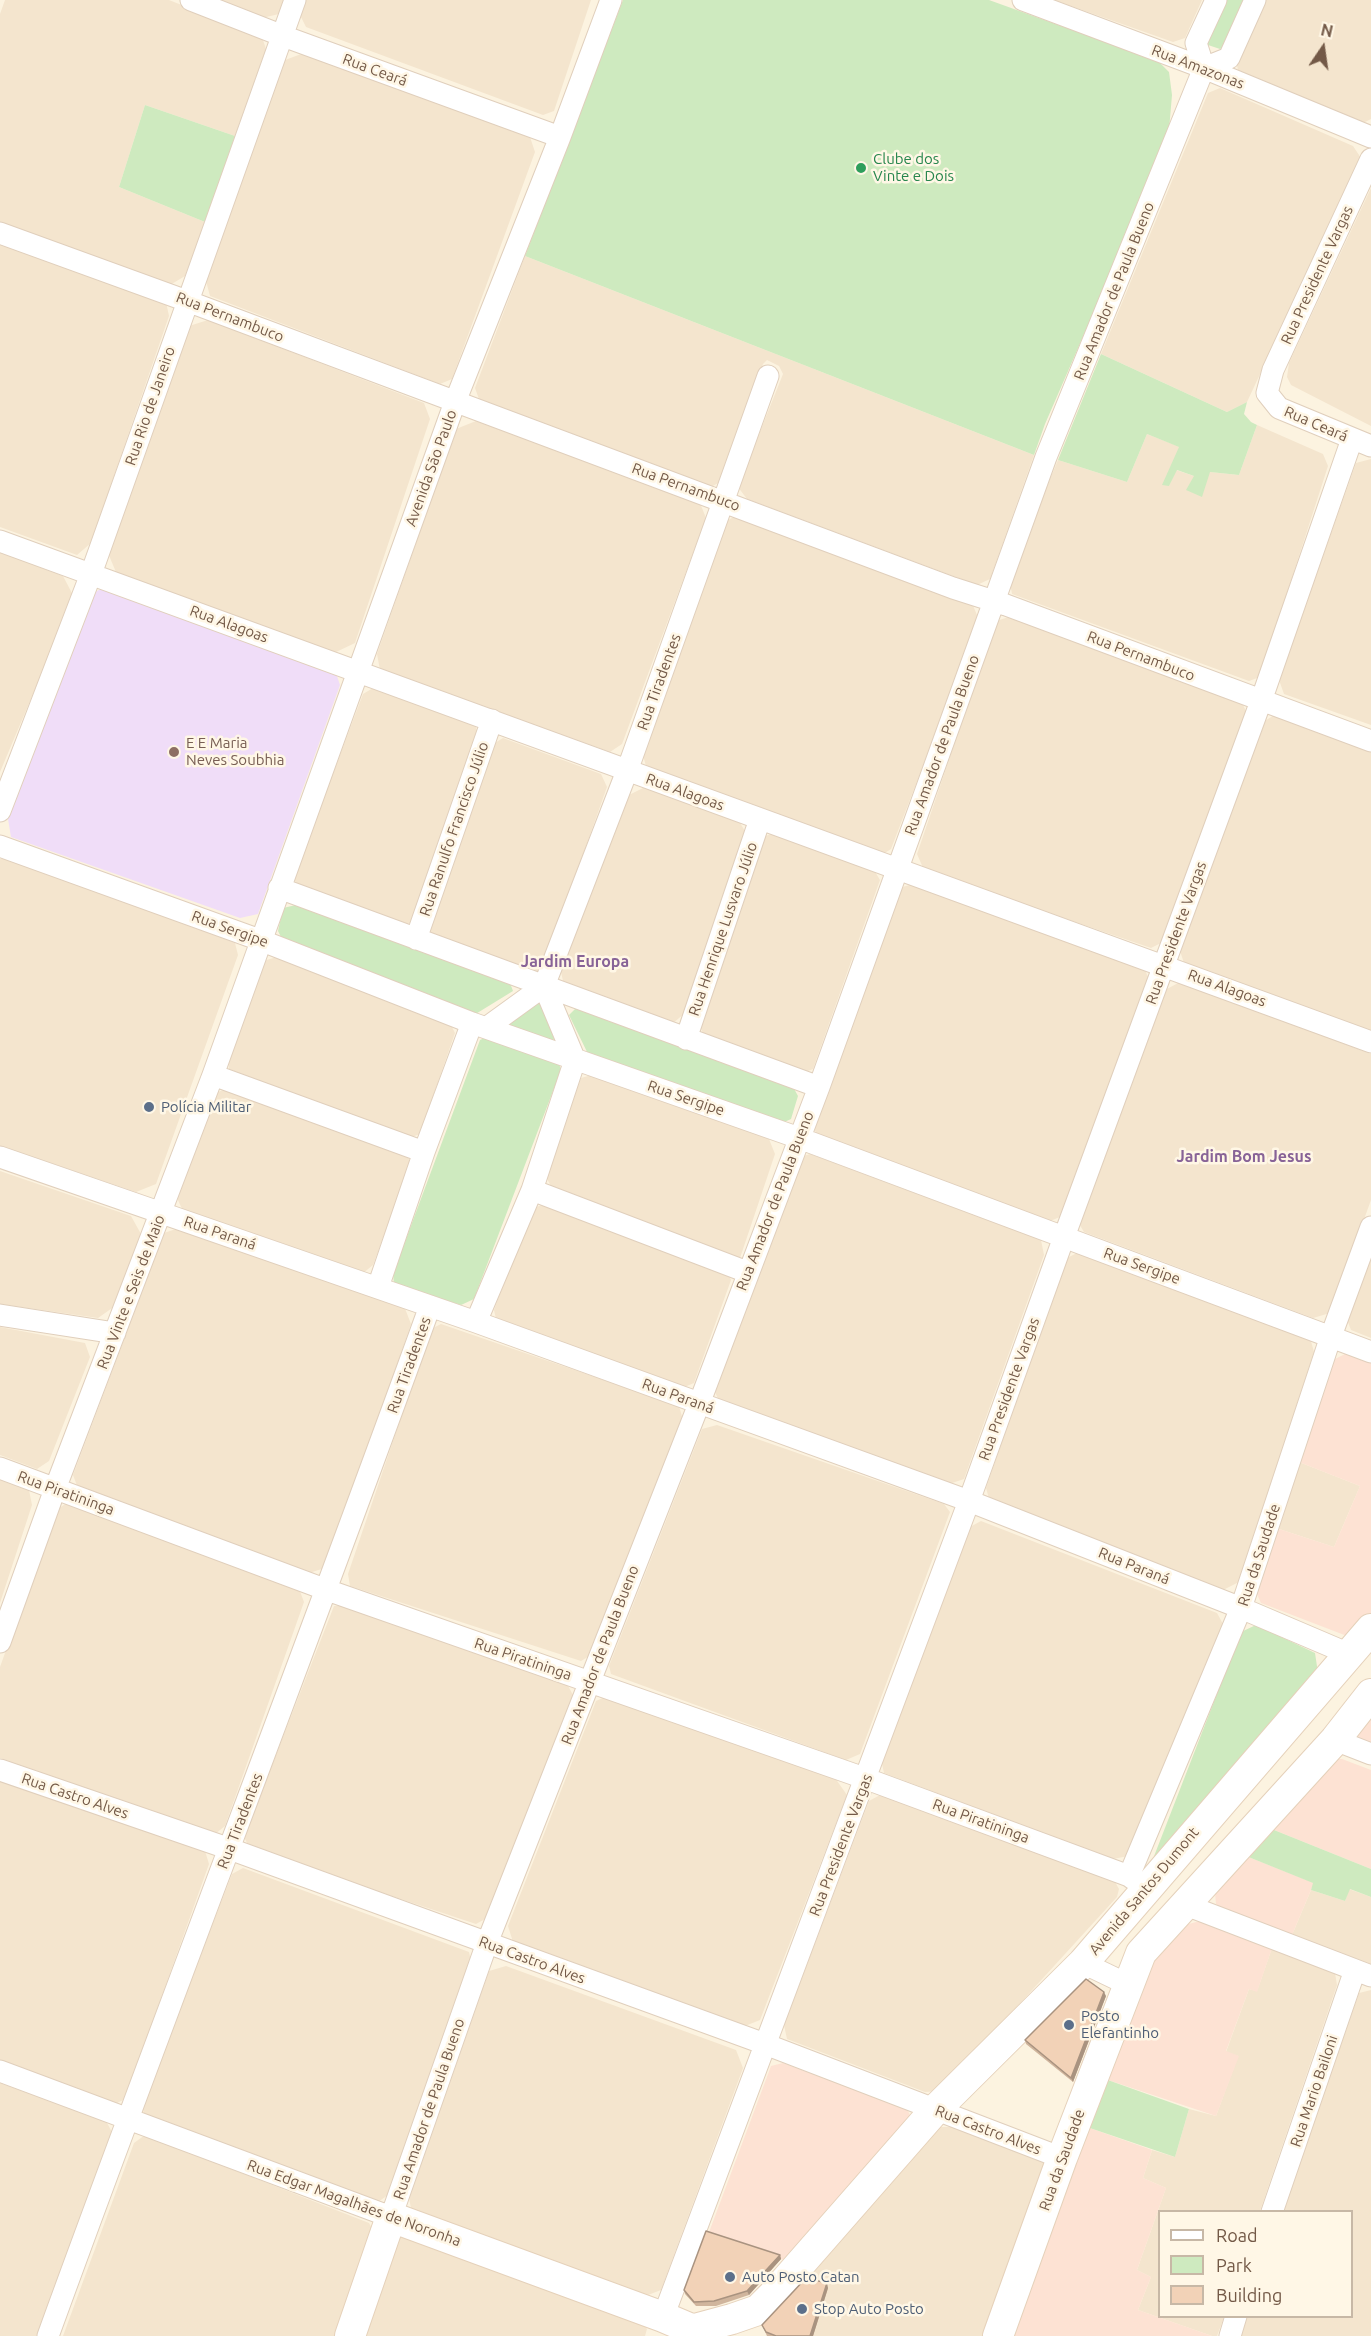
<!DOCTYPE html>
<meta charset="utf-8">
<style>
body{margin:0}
#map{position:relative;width:1371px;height:2336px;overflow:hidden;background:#fcf3e0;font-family:Ubuntu,sans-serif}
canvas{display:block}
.legend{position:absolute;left:1158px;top:2210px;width:195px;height:108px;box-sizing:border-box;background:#fff7e6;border:2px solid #c7b8a6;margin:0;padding:8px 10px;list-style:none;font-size:18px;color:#735947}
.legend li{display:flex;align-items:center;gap:12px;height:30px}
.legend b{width:30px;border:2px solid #c7b8a6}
.north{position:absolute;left:1293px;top:18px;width:60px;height:60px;-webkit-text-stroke:4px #fff7e6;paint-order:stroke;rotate:13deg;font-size:16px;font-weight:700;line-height:24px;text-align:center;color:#735947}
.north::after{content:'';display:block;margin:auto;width:21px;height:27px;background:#735947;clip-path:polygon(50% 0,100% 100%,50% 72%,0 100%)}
</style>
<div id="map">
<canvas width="1371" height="2336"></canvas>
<ul class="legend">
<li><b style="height:8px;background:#fff"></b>Road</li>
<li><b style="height:16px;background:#ceeabf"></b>Park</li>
<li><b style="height:16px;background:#f2d2b7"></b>Building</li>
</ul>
<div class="north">N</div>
</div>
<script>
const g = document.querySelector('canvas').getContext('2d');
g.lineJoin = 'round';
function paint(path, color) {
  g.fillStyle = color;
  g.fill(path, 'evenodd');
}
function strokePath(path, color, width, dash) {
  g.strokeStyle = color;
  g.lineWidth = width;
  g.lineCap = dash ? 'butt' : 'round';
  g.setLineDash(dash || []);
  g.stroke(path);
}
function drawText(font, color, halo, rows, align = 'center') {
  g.font = font + ' Ubuntu,sans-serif';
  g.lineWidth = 5;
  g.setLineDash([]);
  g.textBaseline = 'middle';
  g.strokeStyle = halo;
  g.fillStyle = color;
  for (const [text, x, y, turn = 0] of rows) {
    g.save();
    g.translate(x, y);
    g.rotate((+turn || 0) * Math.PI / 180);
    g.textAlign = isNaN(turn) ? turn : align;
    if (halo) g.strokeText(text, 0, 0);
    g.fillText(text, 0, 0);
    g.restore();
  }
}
const residential = new Path2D(`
 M5,0H169L262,37L266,49L235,136L145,105L119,187L205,222L185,276L170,285L0,225V14Z
 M216,0H283L279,14L262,18Z
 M305,0H591L554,111L543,115L306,27L300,15Z
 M1054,0H1202L1185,38L1173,42Z
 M1263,0H1371V119L1363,123L1238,71L1236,59Z
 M304,53L530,137L535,152L452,379L440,384L210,296L206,281L285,60Z
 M1220,88L1353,146L1361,158L1247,402L1227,412L1101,354L1208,93Z
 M1371,188V426L1291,385L1287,377L1289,363Z
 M0,244L166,302L169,316L91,543L77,555L0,527Z
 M525,256L1034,455L990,579L977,585L747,499L738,487L783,374L779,366L767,360L763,364L720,482L711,487L480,402L475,388Z
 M208,320L424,403L430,419L355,643L334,653L118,577L108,553L186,327Z
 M476,421L700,503L706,518L622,744L610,752L380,670L377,654L456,429Z
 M1257,425L1323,454L1328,466L1260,677L1249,681L1012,594L1009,578L1058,460L1127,482L1147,434L1180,447L1169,486L1176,470L1194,476L1210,472L1239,475Z
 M1371,459V725L1284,694L1279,680L1356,463Z
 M738,515L972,603L979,620L891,849L880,856L646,766L642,752L724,522Z
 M0,552L63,576L74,597L0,772Z
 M1012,616L1240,699L1246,711L1161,943L1151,948L924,870L917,854L996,621Z
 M373,688L475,723L478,735L414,921L403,926L297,888L294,877L363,694Z
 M1276,714L1371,750V1033L1185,966L1180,951L1263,722Z
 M503,738L601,774L607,787L542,970L529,974L433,938L426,926L490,746Z
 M645,787L739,821L746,833L685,1013L672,1024L564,985L560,968L625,797Z
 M771,834L874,870L880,880L813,1069L803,1073L704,1036L700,1026L760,838Z
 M10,856L235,943L238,955L156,1184L136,1192L0,1146V859Z
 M913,884L1145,970L1148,977L1060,1217L1050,1221L817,1137L814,1127L899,888Z
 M277,957L449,1021L455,1033L420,1134L409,1138L229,1069L228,1060L263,961Z
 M1180,982L1371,1054V1200L1330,1313L1313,1318L1084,1232L1078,1222L1165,990Z
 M595,1074L769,1139L775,1154L740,1258L732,1260L553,1190L545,1175L581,1078Z
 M226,1089L408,1155L410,1165L373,1265L362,1274L183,1211L177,1198L215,1093Z
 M810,1154L1041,1240L1044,1255L964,1479L949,1484L721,1405L714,1390L798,1158Z
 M0,1171L131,1216L141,1234L115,1306L98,1318L0,1304Z
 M542,1205L727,1271L731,1280L694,1383L682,1388L496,1319L494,1310L531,1209Z
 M176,1229L404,1306L411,1324L328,1567L309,1573L79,1491L73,1475L125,1337L161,1234Z
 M1371,1250V1338L1351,1330L1346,1317Z
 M1081,1251L1309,1334L1314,1352L1239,1582L1223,1590L990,1502L986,1488L1065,1259Z
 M441,1324L679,1406L683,1420L591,1655L581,1661L350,1586L348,1574L431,1329Z
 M0,1327L85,1343L90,1357L49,1461L37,1469L0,1455Z
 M717,1425L944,1504L950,1512L860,1754L846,1760L611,1674L609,1666L702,1429Z
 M1299,1462L1360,1486L1334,1547L1276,1528Z
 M0,1476L28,1485L32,1505L0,1603Z
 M70,1501L298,1586L304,1602L225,1826L215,1834L0,1758V1667L56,1510Z
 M981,1521L1217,1613L1223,1624L1128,1856L1113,1859L884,1773L881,1759L968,1528Z
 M345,1605L566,1682L573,1695L487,1918L476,1924L250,1849L244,1837L334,1606Z
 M609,1695L835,1778L847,1795L760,2020L745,2026L513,1942L508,1926L596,1701Z
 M0,1778L205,1851L209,1864L125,2099L113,2105L0,2063Z
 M880,1795L1115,1882L1119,1889L1117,1897L940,2091L925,2092L787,2039L784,2025L869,1801Z
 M243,1868L469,1952L472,1966L388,2195L378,2202L145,2119L142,2105L232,1874Z
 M1349,1889L1371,1897V1964L1292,1935L1311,1890L1345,1901Z
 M1272,1948L1335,1973L1337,1985L1260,2211L1160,2212V2316L1224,2317L1217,2336H1212L1138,2310L1151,2277L1137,2270L1166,2188L1143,2178L1152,2150L1175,2157L1189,2109L1216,2116L1238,2056L1226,2052L1249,1989L1257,1991Z
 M506,1966L736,2050L743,2068L661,2290L648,2295L412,2213L409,2198L489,1971Z
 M1371,1990V2336H1239L1246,2317L1352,2316V2212L1283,2211L1359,1993Z
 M0,2083L106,2121L113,2134L37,2336H0Z
 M938,2127H951L1046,2161L988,2336H813L805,2282Z
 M145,2135L369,2223L375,2234L339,2336H63L134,2143Z
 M410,2232L640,2318L647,2329L645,2336H361L395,2240Z`);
const commercial = new Path2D(`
 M1349,1352L1371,1361V1615L1347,1636L1261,1603L1255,1590L1276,1528L1334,1547L1360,1486L1299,1462L1335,1359Z
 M1371,1707V1746L1356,1736Z
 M1326,1759H1342L1371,1770V1869L1269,1828Z
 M1246,1856L1314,1883L1292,1935L1223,1910L1216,1904L1215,1893Z
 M1200,1921L1272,1948L1257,1992L1249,1989L1226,2051L1239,2056L1216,2116L1105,2079L1151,1963L1185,1925Z
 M783,2063L907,2109L913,2121L784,2260L708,2235L771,2066Z
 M1087,2127L1152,2150L1143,2178L1166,2188L1137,2270L1151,2277L1138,2310L1212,2336H1014Z`);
const education = new Path2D(`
 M105,587L336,673L340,685L258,914L240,918L11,837L8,819L91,594Z`);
const green = new Path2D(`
 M623,0H989L1158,61L1169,72L1172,95L1169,130L1102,293L1045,424L1034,455L525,256Z
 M1222,0H1247L1228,44L1220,49L1208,45L1207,34Z
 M145,105L235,136L205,222L119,187Z
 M1101,354L1227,412L1247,402L1244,414L1251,422L1257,425L1239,475L1210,472L1202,497L1186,490L1194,476L1177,470L1169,486L1162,485L1179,447L1147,434L1127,482L1058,460Z
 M296,905L510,983L513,991L474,1015L284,943L278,931L283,908Z
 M541,1001L554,1039L551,1045L506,1025Z
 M576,1008L792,1085L798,1096L791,1119L780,1124L590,1058L569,1015Z
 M489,1036L558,1060L561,1070L474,1299L461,1305L394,1284L393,1274L480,1040Z
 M1256,1625L1315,1653L1318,1673L1151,1864L1241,1632Z
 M1269,1828L1371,1869V1897L1350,1889L1345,1901L1311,1890L1313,1883L1246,1856Z
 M1105,2079L1189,2109L1175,2157L1087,2127Z`);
const street = new Path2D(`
 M191,0L283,36L560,137
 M1023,0L1204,68L1371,137
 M1204,68L1229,58L1255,0
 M1371,159L1273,370L1267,393L1279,408L1371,446
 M0,233L187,301L953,588L1006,605L1371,741
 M0,541L1371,1042
 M0,811L91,574L295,0
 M0,846L260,940L472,1023L799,1138L1371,1352
 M279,888L819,1087
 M416,939L492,720
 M486,1028L544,986L627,771L768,376
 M686,1039L760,819
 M213,1075L424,1152
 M0,1157L476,1322L969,1501L1241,1608L1349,1654
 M532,1190L747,1272
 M378,1287L424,1152L472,1023
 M0,1315L115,1333
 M476,1322L532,1190L575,1060L544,986
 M0,1468L327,1590L867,1779L1129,1876L1146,1888
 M0,1642L55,1489L213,1075L455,402L560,137L611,0
 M1335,1740L1371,1754
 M0,1770L230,1849L765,2044L1062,2158
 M1129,1876L1241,1608L1331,1336L1371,1227
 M1186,1905L1371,1976
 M1083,1963L1129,1985
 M0,2071L391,2217L487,1943L699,1404L819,1087L1046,457L1204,68L1196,43L1216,0
 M1272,2212L1355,1970
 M663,2317L969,1501L1064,1237L1261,701L1352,439
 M48,2336C173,1992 306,1650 430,1306
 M1230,2336L1236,2316`);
const secondary = new Path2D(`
 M695,2329L732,2319L758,2310L773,2295L935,2110L1083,1963L1371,1629
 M350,2336L391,2217L663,2317L708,2336
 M998,2336L1062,2158L1141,1953L1335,1740L1371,1694`);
const wall = new Path2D(`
 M1106,1996L1073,2082L1026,2044L1025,2040Z
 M780,2255L781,2259L749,2295L716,2306H696L685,2294L684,2290Z
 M828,2288L813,2336H767L762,2325Z`);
const shadedWall = new Path2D(`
 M1104,1992L1106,1996L1073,2082L1071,2078Z
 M780,2255L781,2259L749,2295L747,2291Z
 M827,2283L828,2288L813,2336H810Z`);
const building = new Path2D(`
 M1086,1979L1104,1992L1071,2078L1025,2040Z
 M706,2231L780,2255L747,2291L714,2301L694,2302L684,2290Z
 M806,2278L827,2283L810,2336H776L766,2332L762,2325Z`);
const markers = [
 [861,168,6,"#2e9e5b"],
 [174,752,6,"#8d6e63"],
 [149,1107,6,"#5c6f8a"],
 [1069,2025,6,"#5c6f8a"],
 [730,2277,6,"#5c6f8a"],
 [802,2309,6,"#5c6f8a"]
];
const streetNames = [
 ["Rua Amazonas",1198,67,21],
 ["Rua Ceará",375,70,20],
 ["Rua Presidente Vargas",1317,275,-65],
 ["Rua Amador de Paula Bueno",1114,291,-68],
 ["Rua Pernambuco",230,317,21],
 ["Rua Rio de Janeiro",150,406,-71],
 ["Rua Ceará",1316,424,23],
 ["Avenida São Paulo",431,468,-70],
 ["Rua Pernambuco",686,487,20],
 ["Rua Alagoas",229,624,20],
 ["Rua Pernambuco",1141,656,21],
 ["Rua Tiradentes",659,682,-70],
 ["Rua Amador de Paula Bueno",942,745,-70],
 ["Rua Alagoas",685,792,20],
 ["Rua Ranulfo Francisco Júlio",454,829,-71],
 ["Rua Sergipe",230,929,20],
 ["Rua Henrique Lusvaro Júlio",723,929,-71],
 ["Rua Presidente Vargas",1176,933,-70],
 ["Rua Alagoas",1227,988,20],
 ["Rua Sergipe",686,1098,19],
 ["Rua Amador de Paula Bueno",775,1201,-69],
 ["Rua Paraná",220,1233,19],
 ["Rua Sergipe",1142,1266,20],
 ["Rua Vinte e Seis de Maio",131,1292,-69],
 ["Rua Tiradentes",409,1365,-70],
 ["Rua Presidente Vargas",1009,1389,-70],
 ["Rua Paraná",678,1396,20],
 ["Rua Piratininga",66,1493,20],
 ["Rua da Saudade",1259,1555,-72],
 ["Rua Paraná",1134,1566,22],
 ["Rua Amador de Paula Bueno",600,1655,-69],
 ["Rua Piratininga",523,1659,19],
 ["Rua Castro Alves",75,1796,19],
 ["Rua Tiradentes",240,1821,-69],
 ["Rua Piratininga",981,1821,20],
 ["Rua Presidente Vargas",841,1845,-69],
 ["Avenida Santos Dumont",1144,1891,-50],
 ["Rua Castro Alves",532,1960,20],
 ["Rua Mario Bailoni",1314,2091,-71],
 ["Rua Amador de Paula Bueno",429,2109,-71],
 ["Rua Castro Alves",988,2130,21],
 ["Rua da Saudade",1062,2160,-70],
 ["Rua Edgar Magalhães de Noronha",354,2203,20]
];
const leisureNames = [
 ["Clube dos",873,159],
 ["Vinte e Dois",873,176]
];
const educationNames = [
 ["E E Maria",186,743],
 ["Neves Soubhia",186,760]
];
const serviceNames = [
 ["Polícia Militar",161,1107],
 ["Posto",1081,2016],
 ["Elefantinho",1081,2033],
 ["Auto Posto Catan",742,2277],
 ["Stop Auto Posto",814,2309]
];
const neighbourhoodNames = [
 ["Jardim Europa",575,962],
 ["Jardim Bom Jesus",1244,1157]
];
paint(residential, '#f4e5ce');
paint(commercial, '#fde2d3');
paint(education, '#f0ddf8');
paint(green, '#ceeabf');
strokePath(street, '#e0cfbc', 23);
strokePath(secondary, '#e5d1ba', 32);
strokePath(street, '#fff', 21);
strokePath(secondary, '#fff', 30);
paint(wall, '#d0b59d');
paint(shadedWall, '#a99380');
paint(building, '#f2d2b7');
strokePath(building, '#a99380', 1.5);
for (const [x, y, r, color] of markers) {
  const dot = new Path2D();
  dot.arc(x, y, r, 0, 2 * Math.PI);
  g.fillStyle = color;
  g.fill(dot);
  strokePath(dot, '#fff7e6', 2);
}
drawText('15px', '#735947', '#fff7e6', streetNames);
drawText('15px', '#27864d', '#fff7e6', leisureNames, 'left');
drawText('15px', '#785e54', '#fff7e6', educationNames, 'left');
drawText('15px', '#4e5e75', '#fff7e6', serviceNames, 'left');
drawText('bold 16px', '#886397', '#fff7e6', neighbourhoodNames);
</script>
